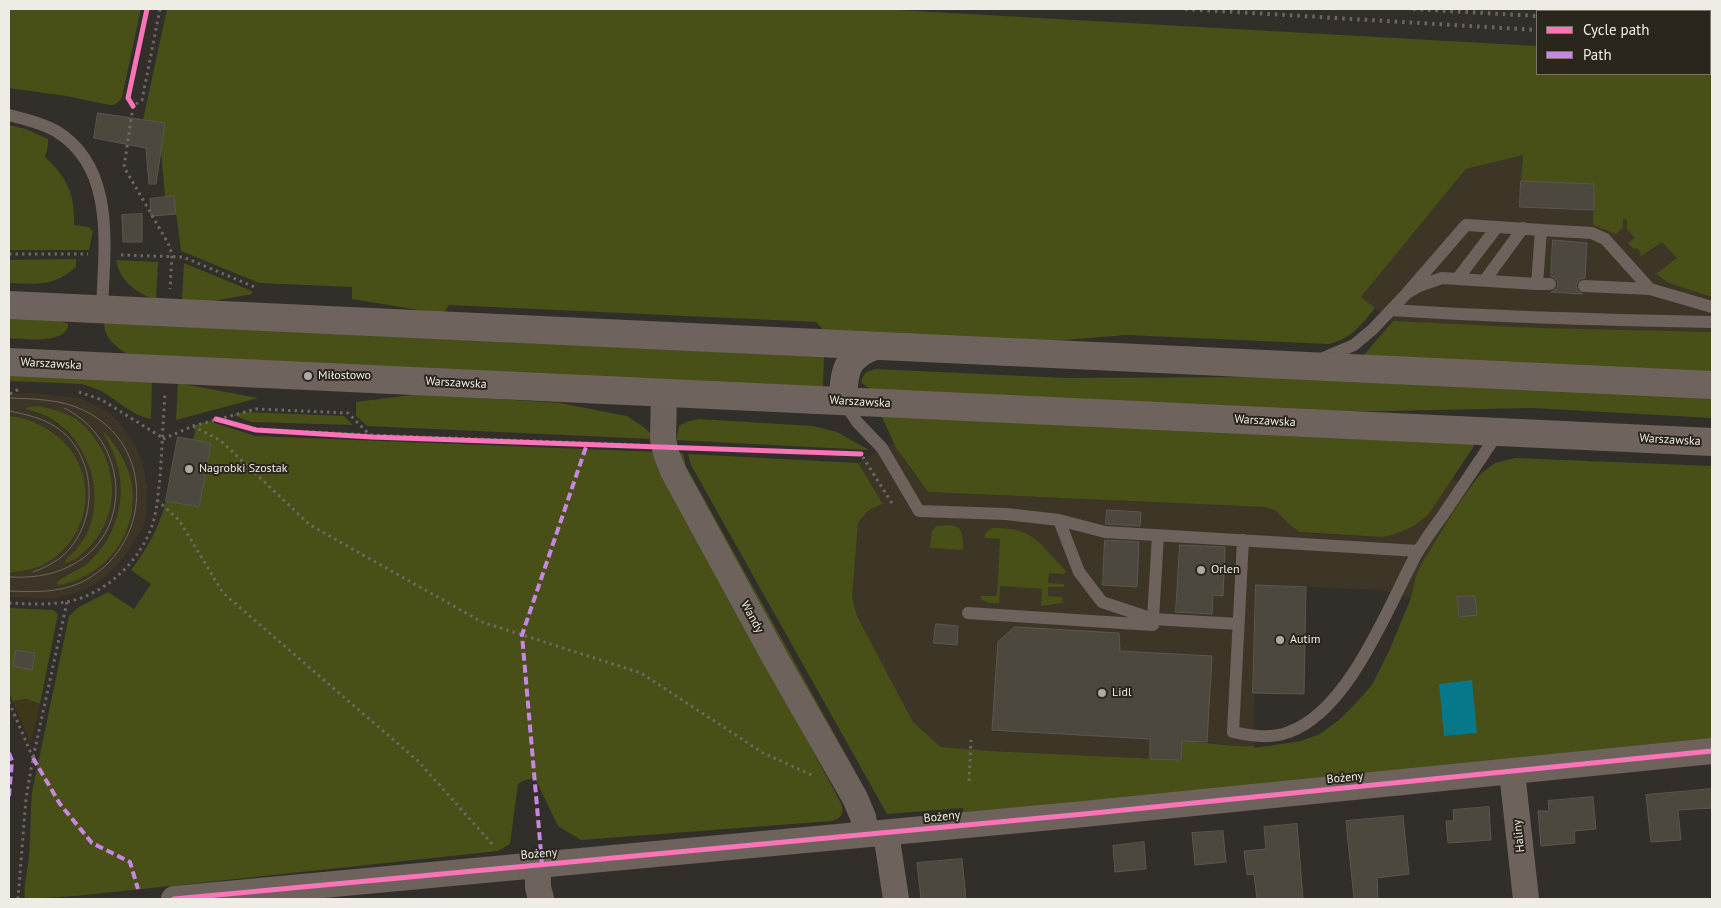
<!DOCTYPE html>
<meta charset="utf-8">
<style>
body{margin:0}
#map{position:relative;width:1721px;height:908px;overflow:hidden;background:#322f2a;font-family:"PT Sans",sans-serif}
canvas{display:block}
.frame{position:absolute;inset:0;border:10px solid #efebe5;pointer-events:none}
.legend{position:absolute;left:1536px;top:10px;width:175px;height:65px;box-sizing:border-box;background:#2b261c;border:1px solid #79756c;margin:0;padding:6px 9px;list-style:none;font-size:15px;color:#efebe5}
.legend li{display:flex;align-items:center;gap:10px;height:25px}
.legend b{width:25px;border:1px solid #79756c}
</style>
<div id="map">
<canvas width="1721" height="908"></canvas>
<div class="frame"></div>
<ul class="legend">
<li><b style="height:6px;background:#fb73b8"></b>Cycle path</li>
<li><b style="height:6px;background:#c787e3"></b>Path</li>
</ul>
</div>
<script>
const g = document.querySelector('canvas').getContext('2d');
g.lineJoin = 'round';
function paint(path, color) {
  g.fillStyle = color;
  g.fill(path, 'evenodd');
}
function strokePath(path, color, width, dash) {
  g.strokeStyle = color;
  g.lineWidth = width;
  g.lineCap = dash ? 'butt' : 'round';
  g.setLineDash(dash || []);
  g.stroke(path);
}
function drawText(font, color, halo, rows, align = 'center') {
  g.font = font + ' "PT Sans",sans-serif';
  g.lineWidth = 4;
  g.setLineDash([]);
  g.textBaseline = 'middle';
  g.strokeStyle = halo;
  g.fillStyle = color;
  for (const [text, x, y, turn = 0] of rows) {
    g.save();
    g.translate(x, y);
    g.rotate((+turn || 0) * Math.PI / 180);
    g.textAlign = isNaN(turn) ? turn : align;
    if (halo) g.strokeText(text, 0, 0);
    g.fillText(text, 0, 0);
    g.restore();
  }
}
const built = new Path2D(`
 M1573,152L1712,250V332L1594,330L1469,326L1393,321L1392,322L1361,297L1466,169L1523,154Z
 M32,393L79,398L106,410L121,424L134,444L143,464L147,487V509L143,528L124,557L106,576L93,585L80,591L53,599L9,597V572L29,570L56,556L74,536L38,424L19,417L9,416V394ZM39,406L63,413L112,498L107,521L97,539L74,552L81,544L89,530L94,510L96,488L91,467L80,447L66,431L50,418L26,409L28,407ZM104,434L115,443L126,461L131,481L130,523L122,540L112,554L83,577L67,584H58L63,576L88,563L101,550L116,520L120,501V481L118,465Z
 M894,444L910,469L929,492L1265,507L1276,511L1290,525L1300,532L1319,534L1382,537L1393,535L1412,527L1428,515L1452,478L1469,489L1424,559L1415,579L1411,598L1381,590L1256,585L1254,746L1239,747L1207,742L1182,741L1181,760L970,750L941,747L913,722L857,616L852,597L858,524L862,514L872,508L883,504L858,463L882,448Z`);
const green = new Path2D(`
 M9,9H141L122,97C119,103 116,105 110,105L66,96L9,88Z
 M167,9H880L1537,46V74H1710V56H1712V297L1669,283L1656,274L1677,258L1662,242L1641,256L1640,254L1641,253L1637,248L1634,249L1628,243L1635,238L1627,229V220L1623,219V227L1616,234L1593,225L1594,184L1521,181L1523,155L1466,169L1361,297L1375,308C1361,325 1351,339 1329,344L1127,335L1051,341L825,332L816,322L449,305L443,314L352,299V287L259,283L181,251L174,197H165L161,150L143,120Z
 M1518,9H1712V20H1710V11H1563Z
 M9,125L26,129L48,139V146L45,157C68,178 75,195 74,225L89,227L93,231L89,250H9Z
 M76,259V267C53,287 37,284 9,283V260Z
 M116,260L158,262L156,300C136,293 120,281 116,260Z
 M184,263L252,291V294L208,302L182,301Z
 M9,318L60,320L68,324V327C62,344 24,339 9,338Z
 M1393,321L1538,328L1712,332V374L1363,356Z
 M104,323L824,357L823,387L128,355C115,345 105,340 104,323Z
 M875,369L1066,378L1259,377L1712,398V418L1532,408L1338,412L870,389L862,383L861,380L866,372Z
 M9,374L152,382L151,419C133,416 117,400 101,391C95,388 88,386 82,384L9,381Z
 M178,383L258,398L176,420Z
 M420,394L560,403L627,416L645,428L650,433L651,439L367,426L356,416V402Z
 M39,406C54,410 70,413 81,423C117,455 124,511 90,546C83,553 75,561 65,563L66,560C75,551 84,541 89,529C104,488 88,441 50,418C43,414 33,411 25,409L28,407Z
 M244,412L344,416L353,425L251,422L233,415Z
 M881,415L1473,444L1474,446L1428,515L1412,527L1393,535L1382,537L1300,532L1290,525L1276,511L1265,507L928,492L896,448Z
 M9,416C22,417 33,421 45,428C100,458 99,535 43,565C32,570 21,571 9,573Z
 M698,419L813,426L837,432L869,450L676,440L679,426L686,422Z
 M209,421L255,436L659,452L776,683L841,803C845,812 841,819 832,821L581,840L558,826L535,778L525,780L518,784L510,844L498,851L76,896L25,899C23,885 28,870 29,856C31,834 30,813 32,792L69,616L79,607L108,592L134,609L151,584L131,570C148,548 159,527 166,501L199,507L211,444L193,440L195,431L193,426Z
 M103,432C147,472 142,542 90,573C80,579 70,584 58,585L57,582C67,573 81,570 90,561C116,537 127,498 117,464C114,453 108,442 103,432Z
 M674,453H683L686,466L860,780L855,782Z
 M688,454L858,463L883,504C871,508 864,512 858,524L852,597L857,616L913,722L941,747L990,751L1181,760L1182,741C1206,742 1230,747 1254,746V748L1301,741L1320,734L1340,719L1354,705L1372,685L1389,651L1411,598L1415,579L1420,566L1457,506L1477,478L1483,472L1495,463L1515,458L1712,466V738L963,815V808L887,814L691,465Z
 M936,526C960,523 964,527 963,550L930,548L932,531Z
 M992,528C1033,527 1038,542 1064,569L1066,572L1064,574L1049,573L1048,583L1064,584V587H1048V596L1062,597L1063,601L1062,603L1041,606L1042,589L1000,586L999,603H989L981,599L980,596H997L1000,539L984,538L986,532Z
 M9,608L53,610L58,614L40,704L26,699L12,701L9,692Z`);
const sand = new Path2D(`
 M26,699L40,704L31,743L12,701Z`);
const water = new Path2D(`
 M1472,680L1477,733L1444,736L1439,684Z`);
const building = new Path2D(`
 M98,113L165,123L156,184H149L146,148L94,138Z
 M1521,181L1594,184V210L1520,207Z
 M174,196L176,214L151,216L150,199Z
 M142,214V242H123L122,215Z
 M1553,240L1587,243L1585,278L1580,279L1576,285L1577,290L1583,294L1551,292L1557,288L1558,284L1557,280L1551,276Z
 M178,437L211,443L199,507L166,501Z
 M1107,510L1141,512L1140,526L1106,524Z
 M1105,540L1139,542L1137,587L1103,585Z
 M1180,545L1225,547L1223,596L1213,595L1212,614L1176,612Z
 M1256,585L1306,587L1304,694L1253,693Z
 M1475,596L1477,615L1459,617L1457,597Z
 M936,624L958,626L957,645L934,643Z
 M1015,627L1119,633L1120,651L1212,656L1207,742L1182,741L1181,760L1150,759V739L992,730L998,642Z
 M16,650L35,653L32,670L13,666Z
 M1712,789V808L1678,810L1681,840L1651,842L1646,795Z
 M1593,797L1596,829L1574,831L1575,843L1541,846L1538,811H1549L1548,801Z
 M1489,807L1491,840L1448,843L1446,821H1454L1453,810Z
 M1403,816L1409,874L1377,878L1378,899H1354L1346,821Z
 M1297,824L1303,899H1257L1254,874L1247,875L1244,851L1266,849L1264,827Z
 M1223,831L1226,862L1195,865L1192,833Z
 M1144,842L1146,869L1115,872L1113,846Z
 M962,859L966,899H921L917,863Z`);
const path = new Path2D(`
 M160,9L142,100L133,106L124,167L168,243L172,254L170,289
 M9,254H88
 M121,255L183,257L257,288
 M79,392L102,400L163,438
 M10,394L21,388
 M216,419L256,429L371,435L641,445
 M193,426L221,441L310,525L482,622L641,673L763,753L814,776
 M163,439L193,426L256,409L348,413L371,436
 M689,448L861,454L893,505
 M157,500L179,520L223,593L418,761L493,845
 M9,603C28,604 47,605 66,602C105,595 141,561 153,523C157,509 158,493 160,478C162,450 163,422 165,394
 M9,702L33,758
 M969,781L971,740
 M18,899L26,798L33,758L67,602`);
const service = new Path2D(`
 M9,115C24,119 42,123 56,131C117,168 104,249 102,310
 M1458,278L1497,227L1541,230
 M1485,280L1523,228
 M1537,284H1550
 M1584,286L1650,289L1712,307
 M1407,293L1419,286L1442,278L1537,284L1541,230L1592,233L1605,239L1650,289
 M1391,310C1498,317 1605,320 1712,322
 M1321,359L1354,345L1373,329L1407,293L1466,225L1497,227
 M844,402L857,422L882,448L919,511L1006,514L1059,520L1105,532L1418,551
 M1059,520L1079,572L1102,602L1153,619L1158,535
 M1243,540L1233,732C1251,736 1271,739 1289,732C1350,710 1388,606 1417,553C1425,540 1434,527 1443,515C1460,490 1477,464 1494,439L1502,434
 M968,613L1153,625V619L1238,624`);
const minor = new Path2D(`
 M664,392L663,439L666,453L673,471L775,658L855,798L863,817L866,834
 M1512,772L1526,899
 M886,833L896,899
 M538,864V887L541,899
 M174,899L1084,814L1712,751`);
const secondary = new Path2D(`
 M9,305L1712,385
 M9,362L1712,442
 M843,401C844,373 845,356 875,346`);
const tram = new Path2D(`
 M9,398C34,399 60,399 83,410C158,445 152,549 80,583C57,593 33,592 9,591
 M9,411C25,414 42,418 56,427C95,453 99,512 71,547C62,559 47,567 33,572
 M9,577C29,578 50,576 68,567C136,535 129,439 64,408`);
const rail = new Path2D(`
 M1185,9L1537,30
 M1413,9L1537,16
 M1710,26H1712
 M1710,40H1712`);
const quiet = new Path2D(`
 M9,753L12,761L9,796
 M33,758L60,804L92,843L130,862L138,889
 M542,864L522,635L587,444`);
const cycleway = new Path2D(`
 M133,106L128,98L147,9
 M216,419L256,430L372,437L861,454
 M174,899L1084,814L1712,751`);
const markers = [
 [308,376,5,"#ada9a4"],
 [189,469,5,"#ada9a4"],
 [1201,570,5,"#ada9a4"],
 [1280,640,5,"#ada9a4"],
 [1102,693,5,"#ada9a4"]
];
const streetNames = [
 ["Warszawska",51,364,3],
 ["Warszawska",456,383,3],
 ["Warszawska",860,402,3],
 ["Warszawska",1265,421,3],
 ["Warszawska",1670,440,3],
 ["Wandy",752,617,61],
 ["Bożeny",1345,778,-6],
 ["Bożeny",942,817,-6],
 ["Haliny",1519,836,-96],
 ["Bożeny",539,854,-5]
];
const poiNames = [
 ["Miłostowo",318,376],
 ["Nagrobki Szostak",199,469],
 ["Orlen",1211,570],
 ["Autim",1290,640],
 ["Lidl",1112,693]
];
paint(built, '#3d3627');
paint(green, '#484f17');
paint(sand, '#3e371a');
paint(water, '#07788a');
paint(building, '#4d483d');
strokePath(building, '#5a5753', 1);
strokePath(path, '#6f6762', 3, [2.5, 4]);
strokePath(service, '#6d625c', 12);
strokePath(minor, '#6d625c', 26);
strokePath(secondary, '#6f645d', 28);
strokePath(tram, '#6c6661', 1);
strokePath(rail, '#6c6661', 4, [2.5, 5]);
strokePath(quiet, '#c787e3', 4, [8, 4]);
strokePath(cycleway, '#fb73b8', 5);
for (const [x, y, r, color] of markers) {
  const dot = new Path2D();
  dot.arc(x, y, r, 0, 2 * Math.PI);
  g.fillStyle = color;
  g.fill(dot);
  strokePath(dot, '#2b261c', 2);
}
drawText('12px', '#efebe5', '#2b261c', streetNames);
drawText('12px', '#efebe5', '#2b261c', poiNames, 'left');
</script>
